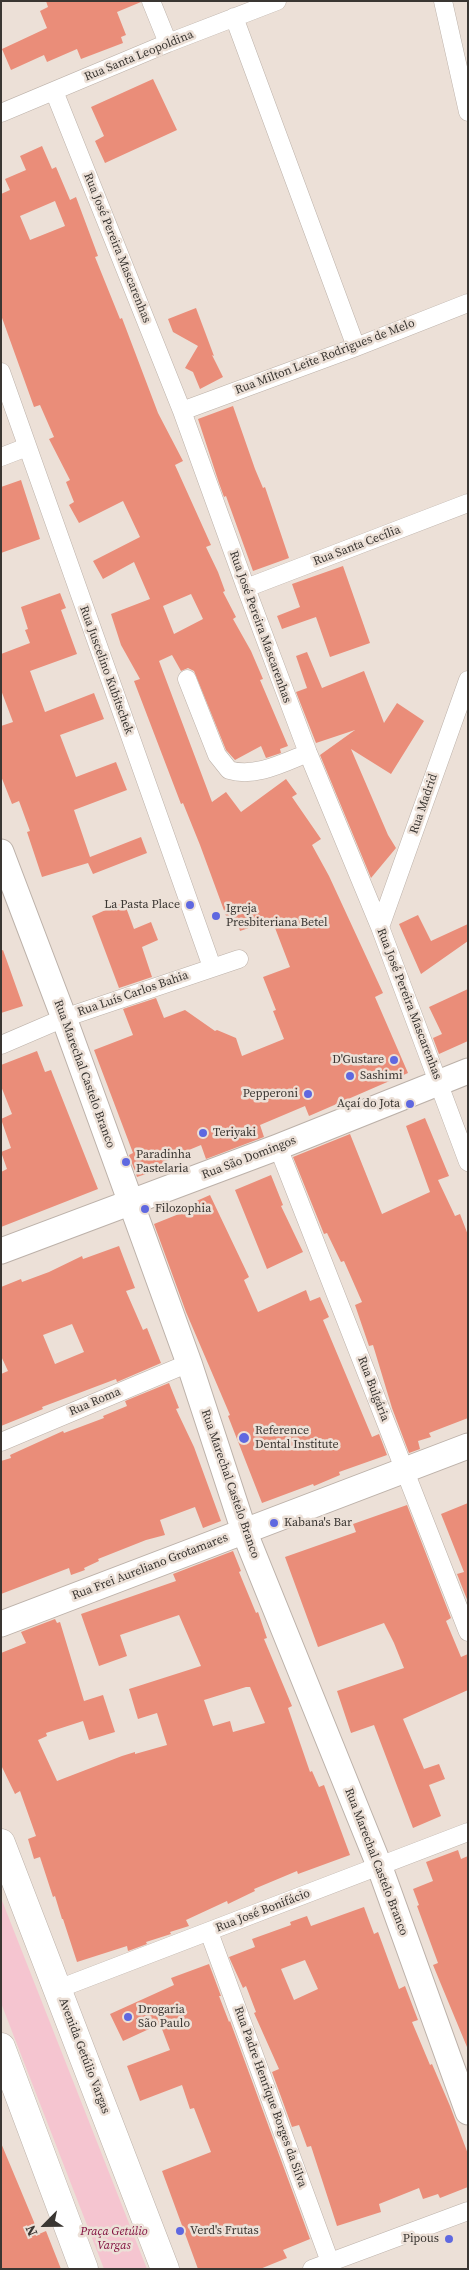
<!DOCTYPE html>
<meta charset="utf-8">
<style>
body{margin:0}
#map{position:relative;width:469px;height:2270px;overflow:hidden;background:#ece0d7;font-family:"Source Serif 4",serif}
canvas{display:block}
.frame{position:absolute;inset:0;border:2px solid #3a3632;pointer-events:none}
.north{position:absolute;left:20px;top:2200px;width:50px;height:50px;-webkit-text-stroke:4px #ece0d7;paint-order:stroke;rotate:247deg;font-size:14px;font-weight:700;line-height:20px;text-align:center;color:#3a3632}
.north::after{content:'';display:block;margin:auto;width:18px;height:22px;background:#3a3632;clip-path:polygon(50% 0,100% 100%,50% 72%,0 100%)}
</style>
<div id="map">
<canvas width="469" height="2270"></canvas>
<div class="frame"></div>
<div class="north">N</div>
</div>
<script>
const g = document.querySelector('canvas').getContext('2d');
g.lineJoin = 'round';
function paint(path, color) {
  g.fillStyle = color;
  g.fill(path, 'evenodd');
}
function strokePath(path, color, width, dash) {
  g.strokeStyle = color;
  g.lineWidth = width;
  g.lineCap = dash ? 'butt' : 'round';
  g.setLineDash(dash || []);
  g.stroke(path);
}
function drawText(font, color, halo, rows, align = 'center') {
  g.font = font + ' "Source Serif 4",serif';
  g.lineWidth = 5;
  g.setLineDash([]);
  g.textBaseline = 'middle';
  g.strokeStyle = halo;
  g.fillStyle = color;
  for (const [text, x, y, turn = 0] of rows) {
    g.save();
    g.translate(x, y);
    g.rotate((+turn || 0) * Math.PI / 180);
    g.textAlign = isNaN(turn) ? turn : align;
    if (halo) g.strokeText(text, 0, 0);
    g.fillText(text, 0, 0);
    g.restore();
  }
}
const green = new Path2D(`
 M1,1898L147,2269H104L1,2003Z`);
const building = new Path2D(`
 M46,1H141V2L117,12L126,35L121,37L123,43L81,59L77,49L47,62L44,55L11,70L2,49L47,28L40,11L48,7Z
 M153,79L177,130L105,163L95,141L104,136L91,107Z
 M42,146L52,169L56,167L70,200L76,197L98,256L95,257L120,319L122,318L158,413L183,461L175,465L211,545L206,547L218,572L225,591L223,592L236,617L233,619L251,651L263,679L260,680L288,746L280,749L281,753L266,758L261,746L235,760L226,750L194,671L188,668L181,671L172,655L159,661L212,802L226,792L241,812L286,779L297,794L292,797L321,839L312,845L329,876L383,993L375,997L408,1073L309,1116L305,1106L260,1125L264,1137L206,1159L201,1145L167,1159L169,1166L137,1177L129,1155L133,1153L94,1050L133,1035L123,1009L156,998L164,1018L185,1010L215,1031L217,1030L236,1038L242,1056L284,1039L273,1011L276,1010L263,977L290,967L272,920L240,931L237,921L229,924L200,845L183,803L181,804L134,681L140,679L121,645L111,614L150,599L134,562L103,579L93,561L140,537L123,501L79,523L69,505L74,502L66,482L70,480L49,439L54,437L40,405L34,407L1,315V194L10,190L5,179L26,170L20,156ZM55,201L65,226L30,240L20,216ZM191,594L203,619L174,634L163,606Z
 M196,308L214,356L212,355L223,377L200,389L193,372L185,368L198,346L173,332L168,319Z
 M233,406L255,469L263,488L265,487L289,558L253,571L226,496L224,497L219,483L198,419Z
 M21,480L40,539L1,553V487Z
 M343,566L370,643L330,657L316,617L282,629L277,616L300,607L292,584Z
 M60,593L66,608L61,610L77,654L30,671L45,712L94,693L104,719L60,735L76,777L116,762L127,790L74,810L90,857L141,837L147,853L93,874L88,863L42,877L27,832L30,831L19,801L12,804L1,776V726L13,722L1,690V654L30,643L25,630L28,629L21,607Z
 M307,652L322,688L364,671L384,723L397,703L424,721L391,774L351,749L388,835L396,848L371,878L320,755L355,730L316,743L296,692L307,688L296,656Z
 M124,902L134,929L151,922L158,940L142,947L152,977L119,988L92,916Z
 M418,915L431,941L468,924V941L421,974L399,924Z
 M3,950L23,1006L1,1013V951Z
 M468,989V1041L439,1054L433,1038L442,1034L429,1007Z
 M37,1051L45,1072L51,1070L98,1189L1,1227V1172L7,1169L1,1152L11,1148L1,1119L12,1114L1,1086V1065Z
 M425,1118L449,1176L438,1180L455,1216L460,1214L468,1235V1418L429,1433L431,1437L418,1441L420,1449L409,1453L392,1408L373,1345L369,1346L355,1305L362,1302L344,1261L341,1262L327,1233L324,1234L293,1157L350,1134L382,1214L430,1192L406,1126Z
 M271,1175L283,1205L281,1206L303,1252L267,1269L235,1190Z
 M210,1195L249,1277L244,1280L258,1312L306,1290L310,1301L320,1297L329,1317L323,1320L372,1437L379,1434L387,1455L339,1472L340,1475L314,1486L313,1484L262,1503L228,1416L230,1415L186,1312L154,1224L194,1208L192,1203Z
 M119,1246L135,1288L126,1291L143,1330L147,1328L161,1363L117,1382L116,1379L42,1407L43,1409L1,1426V1374L8,1371L1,1356V1287L21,1279L22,1282L49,1272L82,1256L83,1259ZM72,1324L84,1352L55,1364L43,1335Z
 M169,1383L179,1408L176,1409L194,1447L221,1521L203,1528L195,1507L160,1520L165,1535L146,1540L98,1559L99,1561L84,1568L85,1570L71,1575L69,1568L1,1594V1461L11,1458L10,1455L63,1431L64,1433L104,1418L103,1416L127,1406L125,1401Z
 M468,1503V1602L457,1574L464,1572L441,1514Z
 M407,1505L451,1618L446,1621L461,1657L468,1654V1690L403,1719L424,1769L439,1764L445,1779L429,1785L441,1816L413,1828L374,1725L351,1733L337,1691L404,1668L394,1643L384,1623L318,1647L285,1557L356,1532L353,1524Z
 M233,1551L241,1571L239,1572L256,1613L258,1612L267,1638L264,1639L292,1706L288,1708L310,1772L312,1771L319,1787L324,1785L350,1855L298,1874L297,1871L254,1889L255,1891L228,1904L227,1901L186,1920L189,1926L170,1932L171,1934L146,1942L147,1944L128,1951L127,1946L77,1962L63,1919H62L55,1896L53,1897L40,1857L34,1859L28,1839L36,1836L20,1791L15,1794L1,1765V1653L26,1643L21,1632L55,1619L57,1623L60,1622L84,1701L103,1695L115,1732L89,1740L83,1721L46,1733L47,1736L38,1740L57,1781L122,1756L135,1752V1754L167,1745L157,1713L138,1719L129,1689L201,1666L179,1615L120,1635L127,1656L99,1666L81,1614L176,1581L173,1574ZM246,1687H250L265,1723L233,1732L230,1721L213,1726L204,1700Z
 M458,1850L461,1859L468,1856L467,2047L433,1965L438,1963L417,1906L419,1905L413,1889L433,1881L426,1862Z
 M364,1907L374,1934L378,1932L399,1989L405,1986L418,2020L412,2022L430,2065L432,2064L450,2106L468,2154V2187L440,2198L438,2194L423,2199L419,2188L379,2204L381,2212L337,2226L311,2146L307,2147L299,2125L292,2127L272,2072L279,2069L254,2013L256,2012L246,1986L243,1988L229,1957L255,1947L252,1939L291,1925L290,1922L307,1916L311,1926ZM305,1960L318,1989L294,2000L281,1969Z
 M209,1964L221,1996H219L229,2022L230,2021L310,2239L283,2250L287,2258L260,2269H198L162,2171L211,2152L194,2108L190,2109L182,2085L140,2101L127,2066L170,2050L160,2024L123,2041L110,2014L174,1985L171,1978Z
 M1,2143L39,2234L46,2231L61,2269H1Z`);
const street = new Path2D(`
 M151,1L168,43
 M443,1L468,112
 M234,17L356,347
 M54,91L182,411L246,588L308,753L380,927L468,1162
 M1,113L168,43L277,1
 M1,372L212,967
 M182,411L356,347L468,303
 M1,457L27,447
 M246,588L468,503
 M187,679L217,755L229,770C255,778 283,763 308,753
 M380,927L468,680
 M1,1045L64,1018L239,959
 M278,1147L468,1632
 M1,1442L189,1363
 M209,1932L330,2262
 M58,1989L468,1832
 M312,2269L468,2211`);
const secondary = new Path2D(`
 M1,852L64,1018L189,1363L244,1531L379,1865L468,2112
 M1,1251L278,1147L468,1071
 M1,1624L468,1446`);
const primary = new Path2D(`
 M1,1843L165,2269
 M1,2047L84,2269`);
const markers = [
 [190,905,5,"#5f68e0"],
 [216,916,5,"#5f68e0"],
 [394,1060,5,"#5f68e0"],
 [350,1076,5,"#5f68e0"],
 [308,1094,5,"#5f68e0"],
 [410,1104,5,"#5f68e0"],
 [203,1133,5,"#5f68e0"],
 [126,1162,5,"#5f68e0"],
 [145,1209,5,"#5f68e0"],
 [244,1438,6,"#5f68e0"],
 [274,1523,5,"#5f68e0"],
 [128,2017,5,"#5f68e0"],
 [180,2231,5,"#5f68e0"],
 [449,2239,5,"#5f68e0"]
];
const streetNames = [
 ["Rua Santa Leopoldina",139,56,-22],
 ["Rua José Pereira Mascarenhas",117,248,68],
 ["Rua Milton Leite Rodrigues de Melo",325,357,-21],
 ["Rua Santa Cecília",357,546,-21],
 ["Rua José Pereira Mascarenhas",260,627,70],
 ["Rua Juscelino Kubitschek",106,670,70],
 ["Rua Madrid",424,804,-71],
 ["Rua Luís Carlos Bahia",133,994,-19],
 ["Rua José Pereira Mascarenhas",409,1004,69],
 ["Rua Marechal Castelo Branco",84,1074,70],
 ["Rua São Domingos",249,1158,-21],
 ["Rua Bulgária",373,1389,69],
 ["Rua Roma",95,1402,-23],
 ["Rua Marechal Castelo Branco",230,1484,71],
 ["Rua Frei Aureliano Grotamares",150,1567,-21],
 ["Rua Marechal Castelo Branco",376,1862,69],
 ["Rua José Bonifácio",263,1911,-21],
 ["Avenida Getúlio Vargas",84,2056,69],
 ["Rua Padre Henrique Borges da Silva",270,2097,70]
];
const poiNames = [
 ["La Pasta Place",180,905,"right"],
 ["Igreja",226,909],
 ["Presbiteriana Betel",226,923],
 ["D'Gustare",384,1060,"right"],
 ["Sashimi",360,1076],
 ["Pepperoni",298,1094,"right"],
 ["Açaí do Jota",400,1104,"right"],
 ["Teriyaki",213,1133],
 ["Paradinha",136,1155],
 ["Pastelaria",136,1169],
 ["Filozophia",155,1209],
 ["Reference",255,1431],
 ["Dental Institute",255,1445],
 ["Kabana's Bar",284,1523],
 ["Drogaria",138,2010],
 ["São Paulo",138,2024],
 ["Verd's Frutas",190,2231],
 ["Pipous",439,2239,"right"]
];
const parkNames = [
 ["Praça Getúlio",114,2232],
 ["Vargas",114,2246]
];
paint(green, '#f5c5d0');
paint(building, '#ea8d79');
strokePath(street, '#bcb1a9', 19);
strokePath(secondary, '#bcb1a9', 27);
strokePath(primary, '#bcb1a9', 29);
strokePath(street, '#fff', 18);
strokePath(secondary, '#fff', 25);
strokePath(primary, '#fff', 28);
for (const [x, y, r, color] of markers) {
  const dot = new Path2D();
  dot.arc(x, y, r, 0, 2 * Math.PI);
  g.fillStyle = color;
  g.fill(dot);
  strokePath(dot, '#ece0d7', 2);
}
drawText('12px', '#3a3632', '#ece0d7', streetNames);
drawText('12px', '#3a3632', '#ece0d7', poiNames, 'left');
drawText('italic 12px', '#7f0c3c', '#ece0d7', parkNames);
</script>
